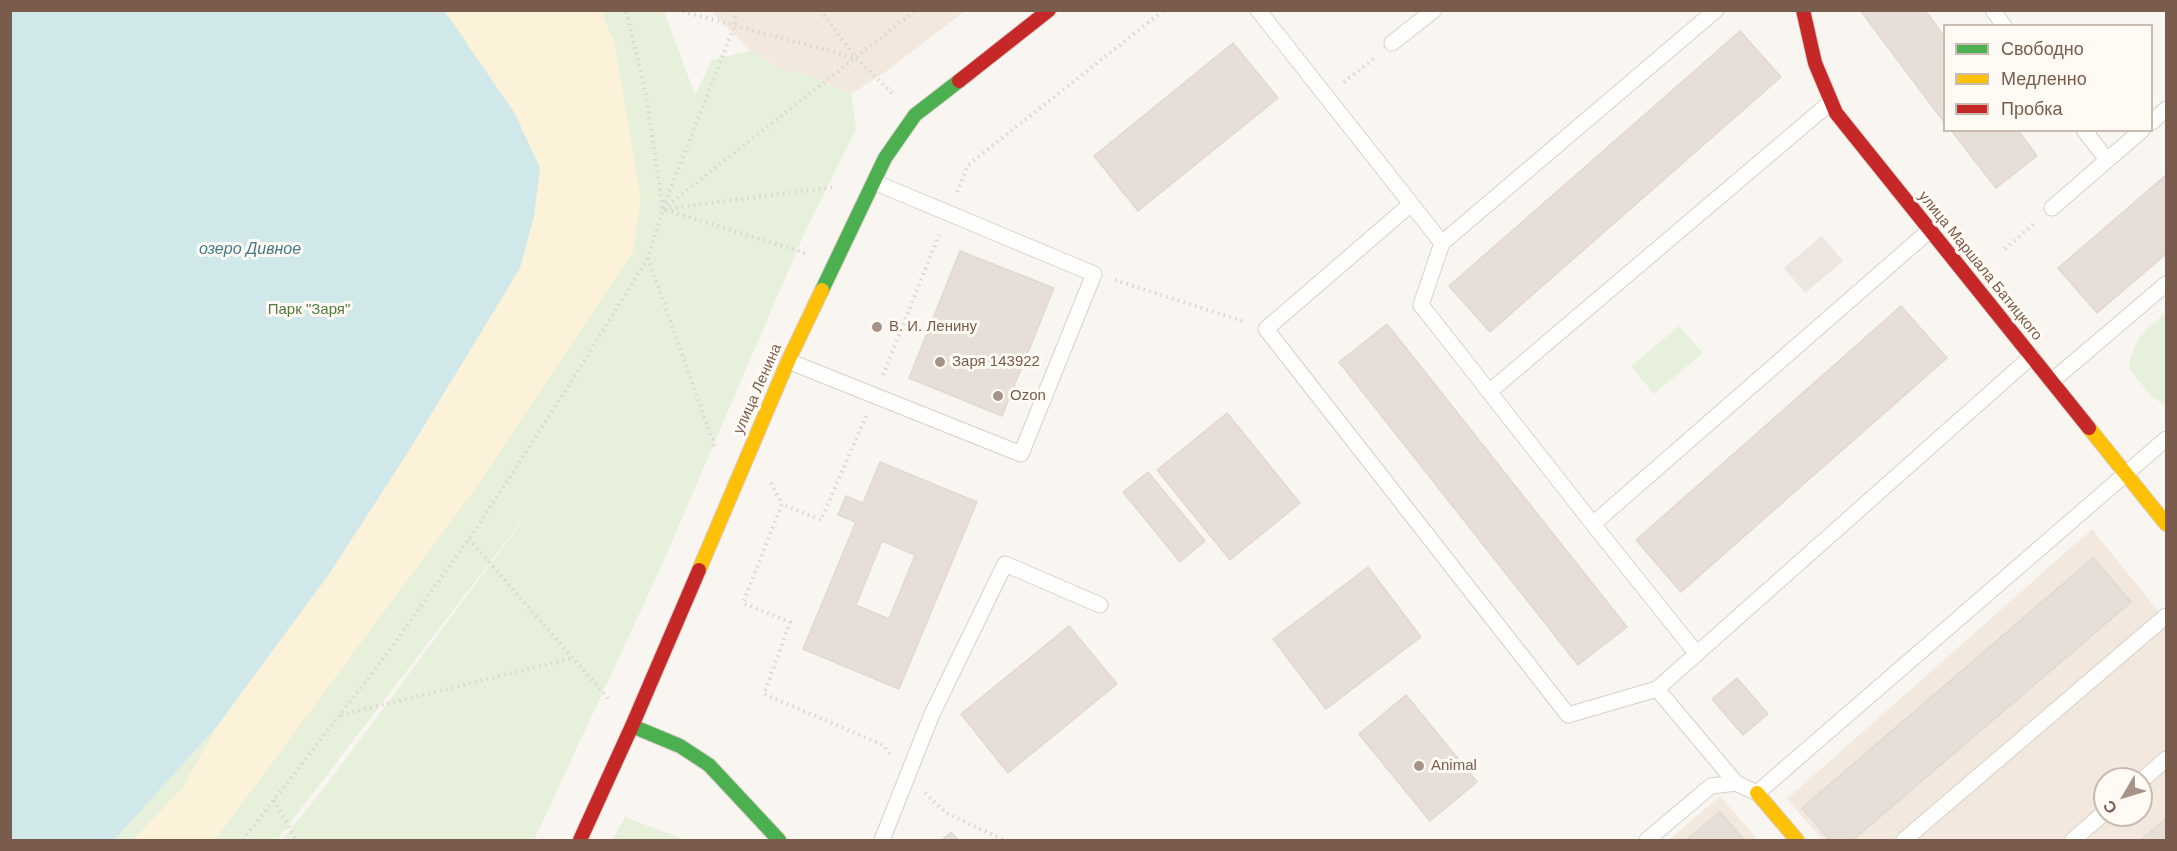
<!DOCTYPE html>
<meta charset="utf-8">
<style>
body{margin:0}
#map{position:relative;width:2177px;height:851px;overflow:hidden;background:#f9f5f0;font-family:Helvetica,sans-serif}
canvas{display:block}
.frame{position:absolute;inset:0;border:12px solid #7a5c4d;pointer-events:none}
.legend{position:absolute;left:1943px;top:24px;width:210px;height:108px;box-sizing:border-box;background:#fffaf3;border:2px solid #cabbb1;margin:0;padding:8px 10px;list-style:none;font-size:18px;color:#7a5c4d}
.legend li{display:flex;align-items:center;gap:12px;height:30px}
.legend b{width:30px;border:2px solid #cabbb1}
.north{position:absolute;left:2093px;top:767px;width:60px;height:60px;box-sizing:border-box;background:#fffaf3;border:2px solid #cabbb1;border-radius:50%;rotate:232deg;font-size:16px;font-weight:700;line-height:24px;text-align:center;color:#7a5c4d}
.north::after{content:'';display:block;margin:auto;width:21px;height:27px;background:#a69286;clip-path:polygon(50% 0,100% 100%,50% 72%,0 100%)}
</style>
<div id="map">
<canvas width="2177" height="851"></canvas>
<div class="frame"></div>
<ul class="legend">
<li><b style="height:8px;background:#4caf50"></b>Свободно</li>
<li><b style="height:8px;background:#ffc107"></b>Медленно</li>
<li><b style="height:8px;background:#c62828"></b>Пробка</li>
</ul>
<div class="north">С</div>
</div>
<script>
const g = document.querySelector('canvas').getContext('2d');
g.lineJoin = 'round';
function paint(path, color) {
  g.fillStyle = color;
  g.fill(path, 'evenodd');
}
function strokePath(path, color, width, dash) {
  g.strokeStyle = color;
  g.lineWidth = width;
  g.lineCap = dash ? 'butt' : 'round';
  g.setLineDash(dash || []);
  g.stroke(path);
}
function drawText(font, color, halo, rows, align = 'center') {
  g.font = font + ' Helvetica,sans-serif';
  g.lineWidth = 6;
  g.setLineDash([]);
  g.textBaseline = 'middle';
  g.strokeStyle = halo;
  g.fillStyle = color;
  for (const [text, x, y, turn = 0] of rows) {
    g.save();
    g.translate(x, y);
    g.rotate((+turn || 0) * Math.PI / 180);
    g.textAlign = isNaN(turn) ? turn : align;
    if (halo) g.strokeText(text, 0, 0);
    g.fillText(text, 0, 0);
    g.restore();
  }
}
const residential = new Path2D(`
 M711,11H965L884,73L851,94L818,78L780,69L750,51Z
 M2092,529L2166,621V840H1823L1787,799ZM2105,779H2141V815H2105Z
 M1720,796L1758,840H1669Z`);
const industrial = new Path2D(`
 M1822,236L1843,261L1805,293L1784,268Z`);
const green = new Path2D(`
 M10,11H664L695,95L712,60L750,51L780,69L818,78L851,94L856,129L805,232L661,567L534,840H282L324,788L553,480L277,840H11Z
 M2166,312V406L2151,396L2129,368C2133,338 2145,332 2166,312Z
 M1679,326L1703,353L1654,394L1631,366Z
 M625,817L685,840H612Z`);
const sand = new Path2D(`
 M444,11H601L614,41L641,198L633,252L483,478L215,840H133L183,787L217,726L329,574L408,452L520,268L467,41Z`);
const water = new Path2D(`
 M10,11H444L514,112L540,168L534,216L520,268L408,452L329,574L217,726L114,840H11Z`);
const building = new Path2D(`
 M1860,10H1925L1944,36V122Z
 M1740,31L1781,77L1490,332L1449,286Z
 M1233,43L1278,98L1138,211L1094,156Z
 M1951,130H2018L2037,156L1996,188Z
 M2166,175V254L2097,313L2058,268Z
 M960,251L1054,288L1002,416L909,378Z
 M1901,306L1947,358L1681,592L1636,540Z
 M1387,324L1627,627L1578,665L1339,362Z
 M1227,413L1300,503L1230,560L1157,470Z
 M880,462L977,502L899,689L803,649L856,522L838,515L846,496L863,503ZM882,541L915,555L889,619L856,605Z
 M1148,472L1205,541L1180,562L1123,492Z
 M2093,558L2131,602L1853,840H1830L1802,808Z
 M1368,567L1421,637L1326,709L1273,639Z
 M1069,626L1117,684L1008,773L961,714Z
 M1737,678L1768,714L1743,735L1712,699Z
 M1406,695L1477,782L1430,821L1359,734Z
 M1720,812L1744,840H1686Z
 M2166,818V840H2141L2163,821Z
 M951,832L958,840H942Z`);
const path = new Path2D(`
 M677,10L856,58L893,94
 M820,10L856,58
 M1344,82L1376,57
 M957,192L968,165L1164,10
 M663,208L734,27L736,10
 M663,209L916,10
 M664,209L835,187
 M666,210L805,253
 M2005,249L2036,222
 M648,258L715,447
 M1115,280L1245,322
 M883,375L939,235
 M866,416L821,520L782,504L743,603L790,622L764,694L883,745L890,754
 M771,483L782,504
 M469,539L608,698
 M341,715L573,658
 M925,793L946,813L1004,840
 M274,800L296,840
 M243,840L383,659L478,526L573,379L648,258L663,209L646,95L626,10`);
const lane = new Path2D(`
 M1258,10L1442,243
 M1993,10L2004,26
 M1392,43L1434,10
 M2152,122L2166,109
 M2084,130L2107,160
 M1411,204L1266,329L1568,715L1657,689L1736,783
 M2052,208L2142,130
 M788,361L1021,454L1094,274L874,182
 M2052,381L2166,284
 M1489,392L1831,102
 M1593,524L1930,230
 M1697,654L1593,524L1421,305L1442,243L1716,10
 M1657,689L2032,356
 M2141,781L2166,759
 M882,840L932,714L1005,564L1100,605
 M1647,840L1711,786L1736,783L1757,793L2166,439
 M1904,840L2166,616
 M2073,840L2105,812`);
const fast = new Path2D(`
 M822,290L885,158L915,115L959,81
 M632,726L680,746L709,765L779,840`);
const slow = new Path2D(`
 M2089,428L2166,524
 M699,570L788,361L822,290
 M1757,793L1797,840`);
const jam = new Path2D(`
 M1803,10L1815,63L1836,113L2089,428
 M959,81L1049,10
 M580,840L632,726L699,570`);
const markers = [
 [877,327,6,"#a69286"],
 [940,362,6,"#a69286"],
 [998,396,6,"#a69286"],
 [1419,766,6,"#a69286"]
];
const streetNames = [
 ["улица Маршала Батицкого",1980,266,51],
 ["улица Ленина",758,389,-66]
];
const parkNames = [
 ["Парк \"Заря\"",309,310]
];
const poiNames = [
 ["В. И. Ленину",889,327],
 ["Заря 143922",952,362],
 ["Ozon",1010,396],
 ["Animal",1431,766]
];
const waterNames = [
 ["озеро Дивное",250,250]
];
paint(residential, '#f2e8de');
paint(industrial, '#ede5e0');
paint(green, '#e7f0db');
paint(sand, '#fbf2d9');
paint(water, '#d0e8ea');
paint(building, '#e6ded7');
strokePath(building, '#e2d8d2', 1.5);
strokePath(lane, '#d7d1cb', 17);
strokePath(fast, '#d9d2cb', 16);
strokePath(slow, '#d9d2cb', 16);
strokePath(jam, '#d9d2cb', 16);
strokePath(path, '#dcd5d0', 4, [1.5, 4.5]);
strokePath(lane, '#fefefd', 15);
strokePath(fast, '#4caf50', 14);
strokePath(slow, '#ffc107', 14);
strokePath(jam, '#c62828', 14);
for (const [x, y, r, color] of markers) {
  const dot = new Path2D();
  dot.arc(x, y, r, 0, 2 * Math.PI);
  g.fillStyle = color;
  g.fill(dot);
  strokePath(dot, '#fffaf3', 2);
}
drawText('15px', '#7a5c4d', '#fffaf3', streetNames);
drawText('15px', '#537a41', '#fffaf3', parkNames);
drawText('15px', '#7a5c4d', '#fffaf3', poiNames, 'left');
drawText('italic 16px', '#437c86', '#fffaf3', waterNames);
</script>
